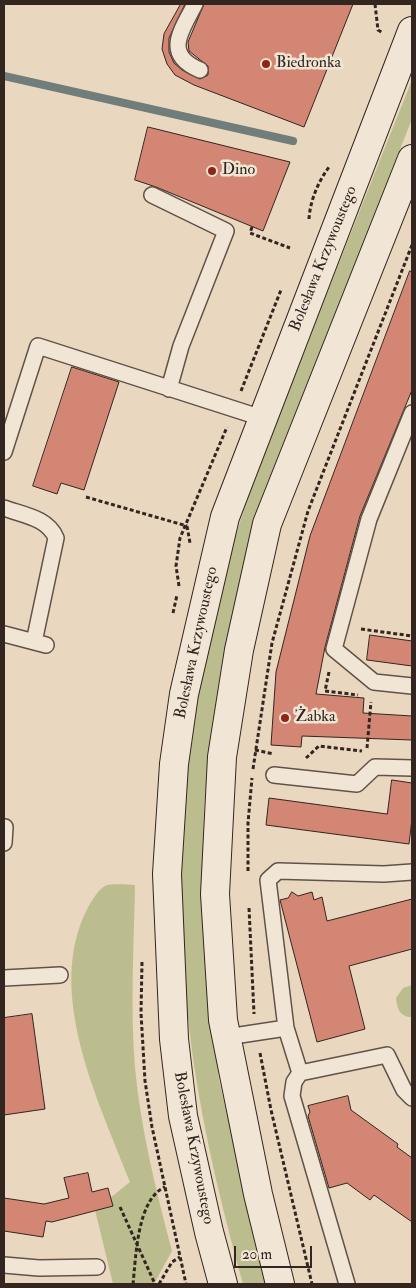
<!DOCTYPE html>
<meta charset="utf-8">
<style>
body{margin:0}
#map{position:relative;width:416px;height:1288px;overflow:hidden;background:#e9d8bf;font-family:"IM FELL Double Pica",serif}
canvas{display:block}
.frame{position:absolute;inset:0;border:5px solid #33251f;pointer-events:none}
.scale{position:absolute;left:234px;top:1246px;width:78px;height:22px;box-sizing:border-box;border:2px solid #33251f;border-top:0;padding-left:6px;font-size:15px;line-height:18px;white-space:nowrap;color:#33251f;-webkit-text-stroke:4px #f1e6d5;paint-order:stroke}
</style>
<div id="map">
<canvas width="416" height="1288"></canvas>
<div class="frame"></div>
<div class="scale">20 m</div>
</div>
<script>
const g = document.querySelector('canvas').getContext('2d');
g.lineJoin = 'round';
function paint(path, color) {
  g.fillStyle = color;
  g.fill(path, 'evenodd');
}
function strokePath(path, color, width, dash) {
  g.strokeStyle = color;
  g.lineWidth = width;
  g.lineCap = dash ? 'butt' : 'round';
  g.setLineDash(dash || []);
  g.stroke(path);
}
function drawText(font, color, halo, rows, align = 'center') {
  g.font = font + ' "IM FELL Double Pica",serif';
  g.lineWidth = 5;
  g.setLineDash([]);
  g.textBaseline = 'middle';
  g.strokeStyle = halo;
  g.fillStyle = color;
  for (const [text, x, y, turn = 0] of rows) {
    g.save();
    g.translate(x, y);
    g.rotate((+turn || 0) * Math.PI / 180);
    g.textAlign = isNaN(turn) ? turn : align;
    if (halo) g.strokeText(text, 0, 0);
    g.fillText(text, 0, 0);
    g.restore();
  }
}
const green = new Path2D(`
 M412,80V119L309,380L260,509L229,628L210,744L204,808L202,911L208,990L219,1080L266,1284H243C218,1194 196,1101 187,1008C173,865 186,717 223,578C245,498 277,420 308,342C342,255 377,167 412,80Z
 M135,885C134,945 130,1007 135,1068C141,1130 156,1191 172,1251L154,1284H113L95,1210L130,1182C100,1105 48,1000 83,918C87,909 96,891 105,886C112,883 127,885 135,885Z
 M412,985V1017C400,1017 397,1009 396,998L403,988Z`);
const stream = new Path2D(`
 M4,76L293,141`);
const building = new Path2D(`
 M181,4H185L169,38V52L174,63L182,70L200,79L208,75V66L189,51L188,42L204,4H353L304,127L194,85L175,75L167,64L162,49L164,34Z
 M148,127L290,162L263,231L156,187L135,180Z
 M410,271L412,272V390L360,516L325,647L316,694L364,698L363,713L412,716V740L302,736L301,747L271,745L276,672L310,536Z
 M72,367L119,382L84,490L61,483L57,494L33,486Z
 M370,635L412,641V666L367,660Z
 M392,780L412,783V819L409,844L266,825L269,798L387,814Z
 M292,892L298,896L312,892L314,900L322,897L327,921L412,899V949L349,966L365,1029L317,1042L280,900L288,898Z
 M32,1014L45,1109L4,1115V1018Z
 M348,1096L351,1110L398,1144L397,1147L412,1158V1222L374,1195L370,1200L347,1183L329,1188L308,1116L310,1112L308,1106Z
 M88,1173L92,1192L108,1188L113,1206L52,1222L46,1221L43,1237L4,1231V1198L44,1204L69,1198L64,1178Z`);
const path = new Path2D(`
 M375,4L378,30L383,33
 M309,219C310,201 318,182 329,167
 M252,227L250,233L290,248
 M241,391L281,290
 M86,497L187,526
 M187,526L190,543
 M179,586L176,566L180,538L227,427
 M173,613L177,595
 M361,629L412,636
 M329,672L325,691L358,695
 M367,748L371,702
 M255,750L274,754
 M306,758L319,746L362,751
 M253,769L272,643L308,511L412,245
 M248,871V823L252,778
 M249,908L254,1014
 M142,962L141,1013L145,1081L152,1127L186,1284
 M260,1053L271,1110L312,1284
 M120,1207L155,1284
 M133,1284C136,1257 137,1199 165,1187
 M159,1284L172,1262L180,1257`);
const lane = new Path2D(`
 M195,4C182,30 162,54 200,70
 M152,195L226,231L181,346L169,389
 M412,413L369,519L334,649L374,682L412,686
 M4,452L38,346L262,418
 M4,508C23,515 48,518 56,538L34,642
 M4,634L46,645
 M274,775L357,784L375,767L412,768
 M4,843L5,827
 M4,978L60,975
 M227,1037L286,1028
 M300,1073L286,1028L268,880L278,871L384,874L412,872
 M4,1265L39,1268L97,1267
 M347,1284L292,1096L294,1082L300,1073L387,1055L404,1090L412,1098`);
const secondary = new Path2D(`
 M223,1284L209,1232L183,1116L174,1039L167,874L174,764L184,694L225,517L412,31
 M280,1284L258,1194L223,1020L215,894L222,757L239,650L267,524L412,159`);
const markers = [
 [266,64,5,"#8f2418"],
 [212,171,5,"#8f2418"],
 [285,718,5,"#8f2418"]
];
const poiNames = [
 ["Biedronka",276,64],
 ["Dino",222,171],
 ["Żabka",295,718]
];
const streetNames = [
 ["Bolesława Krzywoustego",324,259,-68],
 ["Bolesława Krzywoustego",197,643,-78],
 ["Bolesława Krzywoustego",193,1148,79]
];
paint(green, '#bcbd8e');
strokePath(stream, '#707d7b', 8);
paint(building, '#d38674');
strokePath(building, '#33251f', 1);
strokePath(lane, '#605247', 18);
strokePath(secondary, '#33251f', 30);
strokePath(path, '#33251f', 3, [4, 2.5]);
strokePath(lane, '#f1e6d5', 15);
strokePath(secondary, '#f1e6d5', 28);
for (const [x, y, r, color] of markers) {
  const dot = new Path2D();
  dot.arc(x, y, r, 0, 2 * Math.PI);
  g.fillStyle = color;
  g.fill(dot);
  strokePath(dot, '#f1e6d5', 2);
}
drawText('16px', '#33251f', '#f1e6d5', poiNames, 'left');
drawText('16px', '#33251f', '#f1e6d5', streetNames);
</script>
